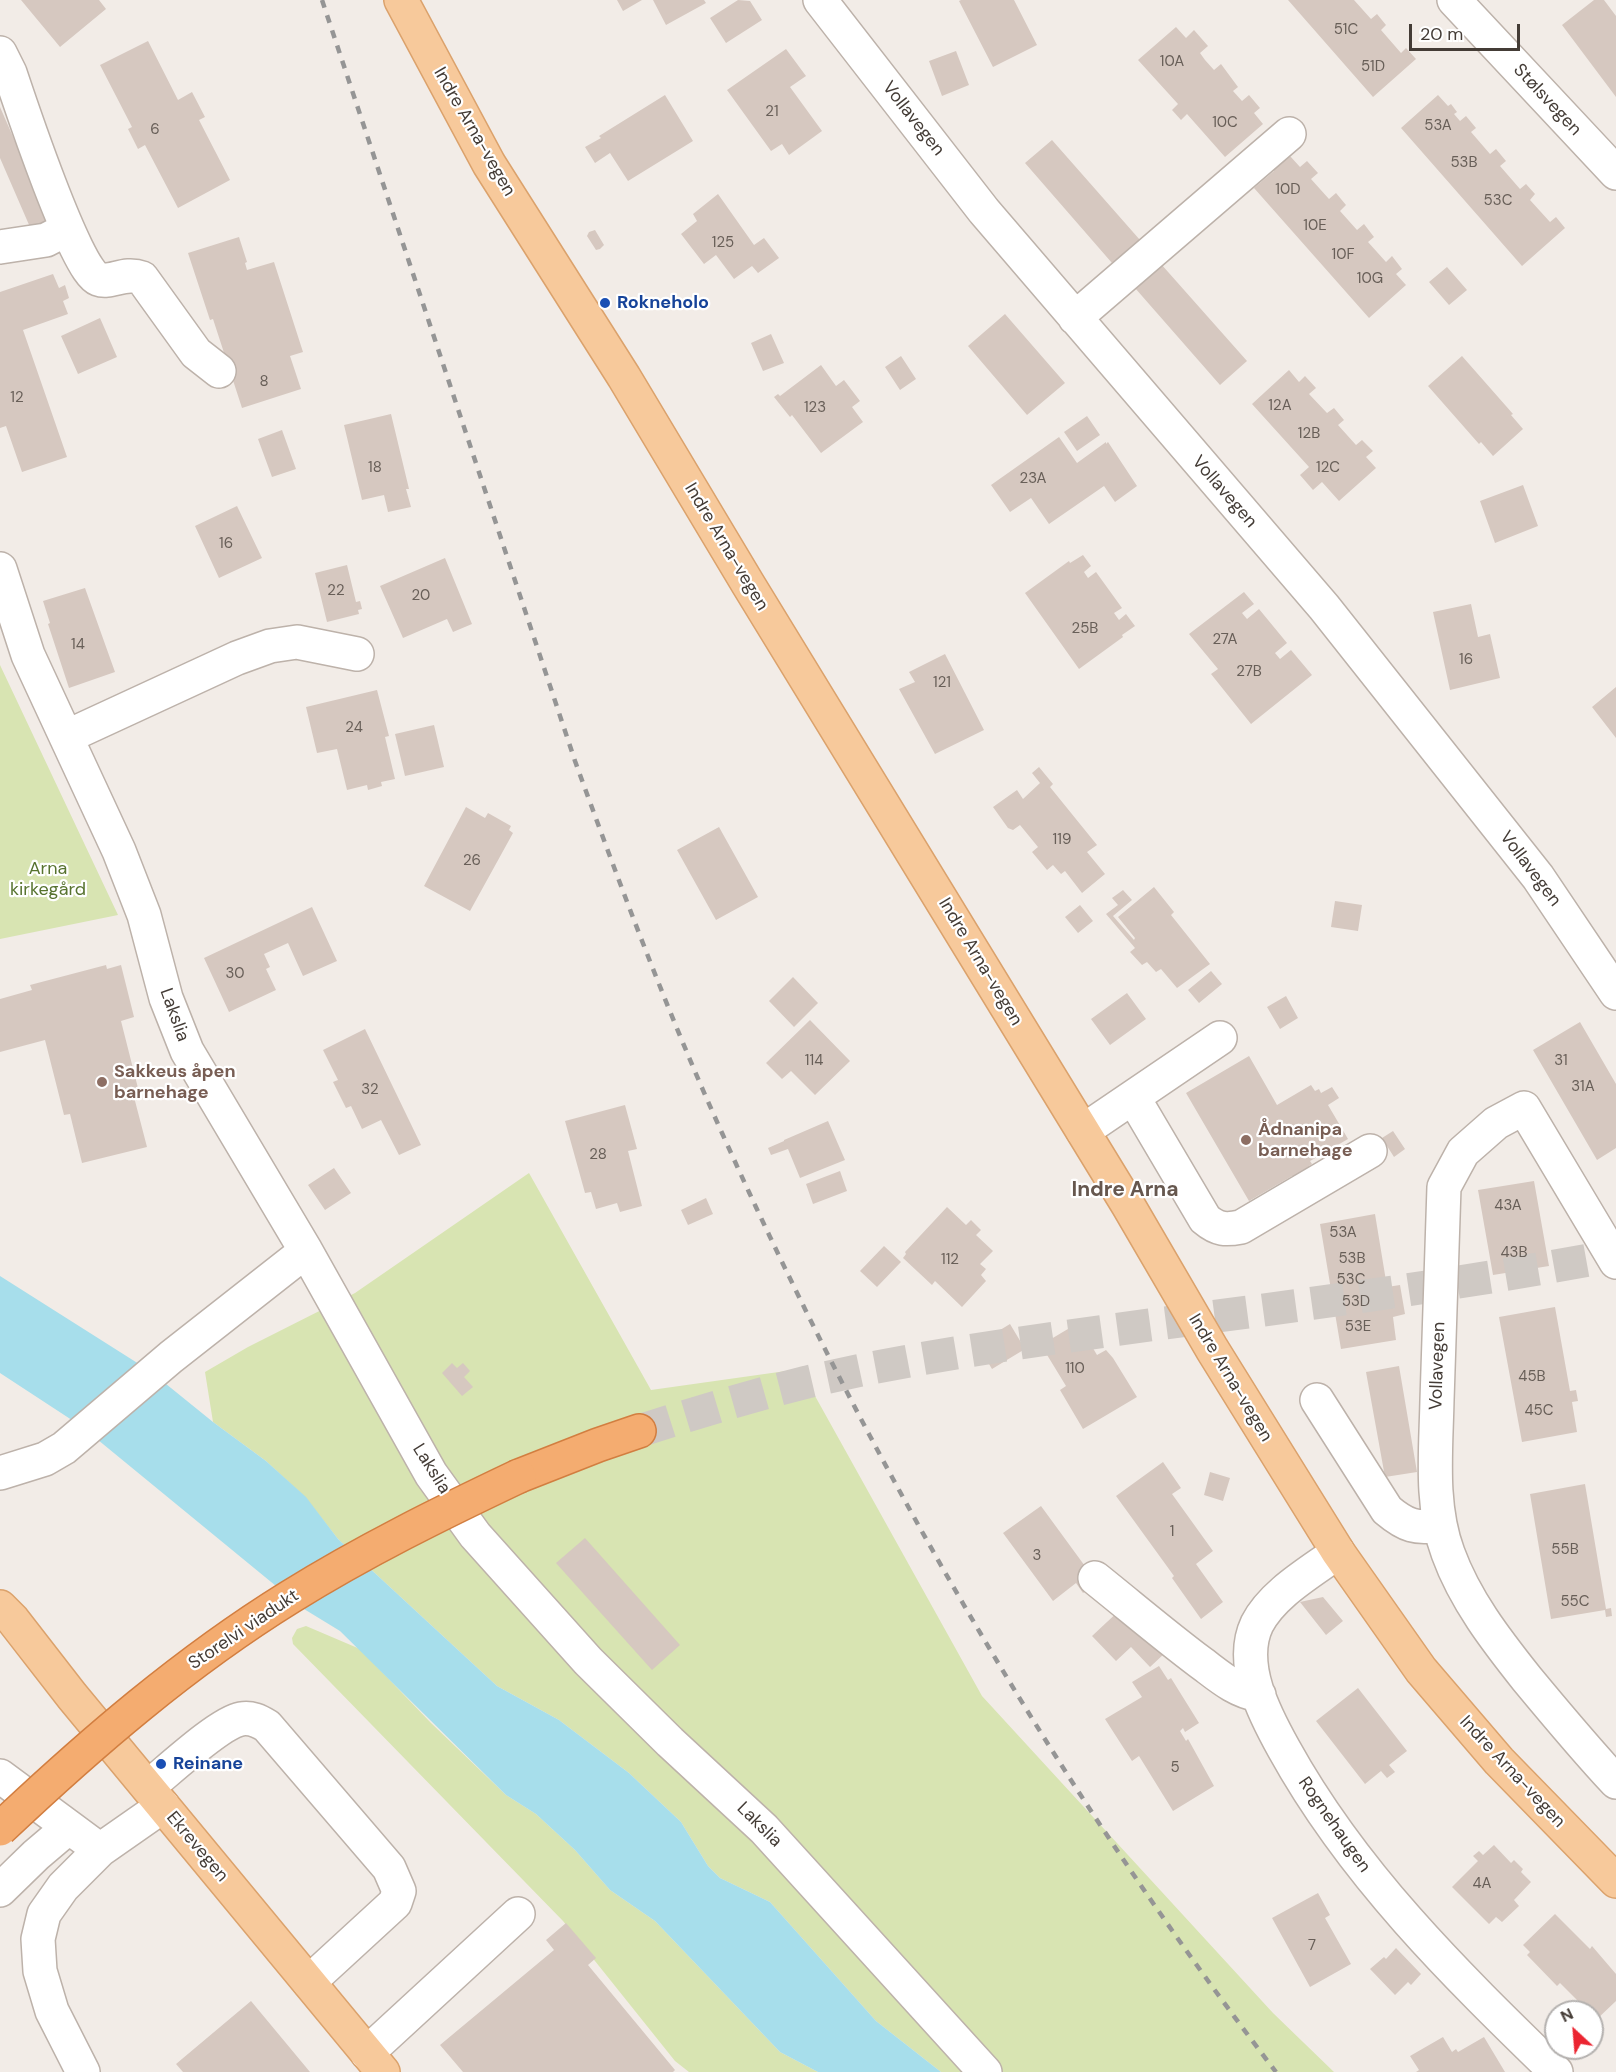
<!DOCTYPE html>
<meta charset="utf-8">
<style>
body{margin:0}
#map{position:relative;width:1616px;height:2072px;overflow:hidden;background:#f2ece7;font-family:"DM Sans",sans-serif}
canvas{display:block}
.north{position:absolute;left:1544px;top:2000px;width:60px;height:60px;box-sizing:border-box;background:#fff;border:2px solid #b4b1af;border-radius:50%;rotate:334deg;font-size:16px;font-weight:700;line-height:24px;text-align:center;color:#443c36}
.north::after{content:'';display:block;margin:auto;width:21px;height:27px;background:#eb2531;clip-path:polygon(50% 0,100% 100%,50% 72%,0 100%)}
.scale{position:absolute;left:1409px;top:24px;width:111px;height:27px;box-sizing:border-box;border:3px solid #443c36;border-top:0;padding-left:8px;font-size:18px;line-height:21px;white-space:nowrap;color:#443c36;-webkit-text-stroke:4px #fff;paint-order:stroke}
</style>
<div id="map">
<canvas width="1616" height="2072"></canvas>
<div class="north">N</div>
<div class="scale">20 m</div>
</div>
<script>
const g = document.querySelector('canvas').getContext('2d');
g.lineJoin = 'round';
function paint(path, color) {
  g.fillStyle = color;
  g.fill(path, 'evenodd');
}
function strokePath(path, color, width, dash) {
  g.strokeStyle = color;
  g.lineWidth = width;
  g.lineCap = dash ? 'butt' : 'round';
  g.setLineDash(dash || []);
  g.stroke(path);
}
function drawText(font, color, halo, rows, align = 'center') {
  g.font = font + ' "DM Sans",sans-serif';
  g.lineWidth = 4.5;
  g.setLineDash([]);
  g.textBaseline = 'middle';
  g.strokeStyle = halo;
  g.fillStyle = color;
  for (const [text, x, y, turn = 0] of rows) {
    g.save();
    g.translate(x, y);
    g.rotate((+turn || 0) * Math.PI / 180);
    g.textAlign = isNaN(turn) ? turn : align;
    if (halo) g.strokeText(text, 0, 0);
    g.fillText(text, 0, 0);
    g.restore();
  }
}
const green = new Path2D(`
 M0,665L118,915L0,939Z
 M529,1173L651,1390L800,1369L982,1696L1273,2013L1334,2072H941L876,2021L770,1902L720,1878L708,1866L681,1822L629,1773L559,1720L497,1686L338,1539L305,1497L266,1461L213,1422L205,1372L248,1347L355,1293Z
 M306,1626L360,1649L431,1723L506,1795L536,1814L575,1850L610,1890L655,1921L780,2052L818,2072H689L675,2061L563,1921L293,1644L292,1638L297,1629Z`);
const water = new Path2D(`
 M0,1276L150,1371L213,1422L266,1461L306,1497L338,1539L497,1686L559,1720L629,1773L681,1822L708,1866L720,1878L770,1902L876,2021L941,2072H818L780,2052L655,1921L610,1890L575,1850L536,1814L506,1795L340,1631L304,1609L81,1426L0,1373Z`);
const building = new Path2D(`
 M21,0H99L106,9L60,47Z
 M617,0H642L623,11Z
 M653,0H704L706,3L666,25Z
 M738,0L750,1L762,20L726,43L710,18Z
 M961,0H1014L1037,45L993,67L959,1Z
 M1288,0H1354L1371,19L1377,14L1386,25L1381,30L1401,53L1406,48L1416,59L1373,97Z
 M1594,0H1604L1616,16V97L1562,25Z
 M1176,27L1186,38L1194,30L1208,46L1200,53L1205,60L1214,70L1221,64L1238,87L1233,91L1242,101L1249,95L1260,108L1254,113L1263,124L1225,157L1187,114L1181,120L1172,110L1178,104L1138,60Z
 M148,41L178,100L192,92L205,117L199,120L230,180L178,208L145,145L138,149L128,129L132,127L100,65Z
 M786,49L806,76L790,87L822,131L789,155L782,144L771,151L727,90Z
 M956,51L969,85L942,96L929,61Z
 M665,95L693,141L628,181L610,153L595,163L585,147L601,138L599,136Z
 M1438,95L1448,106L1451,104L1457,112L1454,114L1460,121L1466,116L1476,128L1471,132L1490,154L1496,149L1506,161L1500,166L1520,189L1526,184L1535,194L1530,200L1550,222L1556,217L1565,228L1522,266L1401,128Z
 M0,107L52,226L33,234L0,158Z
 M1052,140L1140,240L1112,263L1025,163Z
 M1279,152L1286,160L1290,156L1300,167L1307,161L1318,173L1311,179L1329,199L1336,193L1346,205L1340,211L1357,230L1364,224L1374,237L1368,242L1386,262L1392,256L1402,269L1396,274L1406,285L1369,318L1254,188L1274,171L1267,163Z
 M718,194L754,245L764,238L779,258L758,273L752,266L734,279L716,255L704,264L681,234L697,221L693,214Z
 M595,230L604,245L600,249L596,250L587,236L589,232Z
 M239,237L247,262L245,263L247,270L274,262L303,352L290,356L301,389L242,408L213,319L210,320L188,253Z
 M1161,264L1247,361L1220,385L1135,288Z
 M1447,267L1467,290L1449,305L1429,282Z
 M53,274L59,288L65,285L69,298L63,301L68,314L23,330L67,457L22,472L6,426L0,428V292Z
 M1005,314L1065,383L1027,415L968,346Z
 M100,318L117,357L78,374L61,336Z
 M771,334L784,363L763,371L751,343Z
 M901,356L916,379L900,390L885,367Z
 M1462,356L1513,414L1511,415L1523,429L1493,456L1481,442L1479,444L1428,386Z
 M821,365L836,386L844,380L860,401L852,407L863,422L821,453L792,415L790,417L774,397L778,394L780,396Z
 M1289,370L1299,382L1305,376L1316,388L1309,394L1327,413L1334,408L1344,420L1338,425L1356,445L1362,440L1373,451L1366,457L1376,468L1339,501L1322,482L1313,490L1300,475L1309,467L1252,404Z
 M391,414L409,489H406L411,507L388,512L384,495L362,500L344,425Z
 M1087,416L1100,435L1077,451L1064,432Z
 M282,430L296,469L272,477L258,439Z
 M1059,437L1077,463L1106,442V444L1108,442L1137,486L1115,502L1104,486L1049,524L1031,498L1010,512L991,485Z
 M1523,485L1538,526L1495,543L1480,501Z
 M237,506L262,558L219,578L195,526Z
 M1083,555L1091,566L1084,572L1088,578L1096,572L1122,608L1114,613L1119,620L1126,614L1135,626L1122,635L1123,637L1079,669L1025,593L1069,561L1070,563Z
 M445,558L472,624L453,632L447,619L403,638L380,586Z
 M347,565L356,602L360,601L362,609L358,610L359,614L327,622L315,573Z
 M85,588L115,672L69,688L48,624L50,623L43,601Z
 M1244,592L1254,604L1242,613L1247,619L1259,609L1287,643L1275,653L1280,659L1291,650L1312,675L1251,724L1211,674L1218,669L1189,634Z
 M1471,604L1478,637L1490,634L1500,678L1450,690L1433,612Z
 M945,654L984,730L935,754L899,689L915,682L909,672Z
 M1616,687V738L1592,707Z
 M377,690L389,736L385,737L395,779L381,782L382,786L368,790L367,785L347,790L337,749L317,753L306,707Z
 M434,725L444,767L405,776L395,734Z
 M1039,767L1053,784L1050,787L1097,845L1087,852L1105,874L1082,893L1065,871L1061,874L1053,865L1047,870L1032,852L1038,847L1020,825L1013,830L1008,828L993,807L1017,790L1023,799L1040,783L1032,773Z
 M466,807L485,818L488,813L511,826L509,830L513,833L470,911L424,886Z
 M719,827L758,897L716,920L677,850Z
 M1154,887L1174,912L1171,915L1210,964L1177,988L1161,969L1156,972L1147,962L1142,965L1130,952L1135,948L1106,914L1118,905L1112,898L1123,890L1132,900L1113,916L1134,940L1135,938L1118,917Z
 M1335,901L1362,905L1358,931L1331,927Z
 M1080,905L1093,921L1078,933L1065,917Z
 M312,907L337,961L303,976L288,943L264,954L270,967L266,969L276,990L229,1012L204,958Z
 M106,965L107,969L121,965L134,1017L121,1021L140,1096L134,1097L147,1147L82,1163L70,1114L64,1115L45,1040L0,1052V999L32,990L30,985Z
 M1211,971L1222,984L1199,1003L1188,990Z
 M793,977L818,1003L794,1027L769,1001Z
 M1127,993L1146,1019L1110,1045L1091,1019Z
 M1286,996L1298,1018L1280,1029L1267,1007Z
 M810,1020L850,1061L815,1095L791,1071L782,1079L766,1063Z
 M1580,1022L1616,1084V1148L1597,1160L1533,1050Z
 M365,1029L421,1145L399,1155L381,1120L362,1129L351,1106L346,1108L333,1082L338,1080L323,1050Z
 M1249,1056L1277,1105L1311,1085L1315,1091L1319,1089L1321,1093L1332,1087L1339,1098L1328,1105L1348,1139L1310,1161L1312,1164L1309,1166L1313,1172L1295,1182L1292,1176L1249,1201L1186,1093Z
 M625,1105L637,1149L628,1151L642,1206L620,1212L617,1203L596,1209L591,1192L585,1193L565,1121Z
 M828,1121L845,1160L800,1178L788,1149L771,1155L768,1148L784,1141V1140Z
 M1393,1131L1405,1149L1394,1157L1382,1138Z
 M334,1168L351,1193L325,1210L308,1185Z
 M840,1171L847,1191L813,1204L806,1184Z
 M1534,1181L1549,1266L1493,1275L1478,1190Z
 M706,1198L713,1214L688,1225L681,1210Z
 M947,1207L966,1225L971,1220L981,1230L976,1235L993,1251L980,1264L986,1269L981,1275L986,1281L962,1307L935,1281L932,1285L903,1258L906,1254L905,1252Z
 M1375,1214L1387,1287L1400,1285L1405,1314L1393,1317L1396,1340L1341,1349L1320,1224Z
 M884,1246L901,1262L877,1287L860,1271Z
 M1555,1307L1570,1391L1576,1390L1578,1401L1572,1402L1577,1432L1522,1442L1499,1317Z
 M1078,1323L1097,1355L1106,1350L1113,1358L1137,1397L1083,1429L1060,1390L1066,1386L1041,1345Z
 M1010,1324L1025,1349L992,1369L977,1344Z
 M452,1363L457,1368L463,1363L470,1371L464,1377L473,1387L462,1396L442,1373Z
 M1399,1366L1417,1472L1385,1477L1366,1372Z
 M1163,1462L1181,1488L1172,1494L1213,1551L1196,1564L1223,1602L1201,1619L1172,1578L1174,1576L1116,1496Z
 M1210,1472L1230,1478L1223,1501L1204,1495Z
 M1585,1484L1606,1609L1611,1608L1612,1616L1606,1617L1605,1610L1551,1619L1530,1494Z
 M1041,1506L1090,1573V1588L1083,1593L1076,1583L1053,1601L1003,1533Z
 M585,1538L680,1645L652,1670L556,1563Z
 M1323,1597L1343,1621L1326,1635L1300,1602Z
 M1122,1608L1165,1653L1150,1667L1131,1647L1116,1661L1092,1636Z
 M1159,1666L1168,1680L1171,1678L1199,1723L1185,1732L1183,1728L1180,1731L1186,1741L1188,1739L1214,1786L1173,1811L1139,1756L1132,1761L1105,1719L1142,1697L1132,1682Z
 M1358,1688L1407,1751L1389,1765L1395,1772L1387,1778L1381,1771L1365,1784L1316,1721Z
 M1494,1845L1511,1863L1514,1860L1523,1869L1521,1872L1531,1882L1514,1900L1519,1906L1502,1922L1496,1917L1489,1924L1452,1887L1478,1861L1473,1856L1479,1851L1483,1855Z
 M1318,1893L1330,1915L1325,1918L1351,1964L1310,1987L1272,1918Z
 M1555,1914L1590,1949L1592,1946L1616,1974V2001L1596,2020L1592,2015V2012H1589L1560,1983L1557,1986L1527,1955L1530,1952L1523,1945Z
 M566,1923L596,1958L588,1965L675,2070L673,2072H463L440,2045L554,1950L546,1940Z
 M1396,1948L1421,1974L1411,1985L1408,1982L1395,1995L1370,1969L1384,1957L1386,1959Z
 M251,2001L310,2072H183L176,2064Z
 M1443,2037L1452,2052L1456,2049L1458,2052L1484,2037L1505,2072H1416L1419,2070L1410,2056Z`);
const highwayTunnel = new Path2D(`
 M639,1431C695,1413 751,1396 807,1382C922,1355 1040,1340 1157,1324C1310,1304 1464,1284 1616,1255`);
const minor = new Path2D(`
 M820,0L984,211L1324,607L1538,877L1616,993
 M1454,0L1616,173
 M0,53L10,73C20,103 76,271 98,279C111,284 124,271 142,278L196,353L219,371
 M0,247L46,240L67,229
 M1075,318L1289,134
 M0,569L28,655L119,851L144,915L166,998L187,1051L306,1251L431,1474L475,1535L588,1661L670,1742L764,1829L985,2072
 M66,737L237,658L270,646L297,642L357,654
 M1133,1097L1205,1219C1218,1230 1226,1230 1241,1227L1370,1151
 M1083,1131L1220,1038
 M1616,1262L1524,1108L1496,1123L1463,1152L1444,1187C1442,1258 1439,1329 1437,1400C1436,1450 1430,1505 1448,1553C1465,1600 1496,1640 1527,1679C1556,1714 1585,1749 1616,1782
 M1317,1400L1387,1510C1406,1526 1416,1529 1440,1525
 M0,1473L45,1459L64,1448L171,1357L306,1251
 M1338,1552C1311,1572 1273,1593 1257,1624C1238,1664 1265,1715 1284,1749C1353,1874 1454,1973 1556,2072
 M1095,1578C1130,1606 1164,1635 1200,1662C1219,1676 1235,1691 1259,1695
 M0,1776L69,1827
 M148,1787C167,1772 219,1723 241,1719C251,1717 259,1721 267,1726L389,1868L399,1891L395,1903L309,1982
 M0,1890L36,1855L69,1827L100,1850
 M367,2053L518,1914
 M83,2072L52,2011L40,1971L38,1939L44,1914L63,1887L100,1850L163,1806`);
const major = new Path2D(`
 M401,0L489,164L624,377L748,584L1128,1205L1212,1349L1338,1552L1421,1670L1499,1761L1616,1881
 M0,1607L13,1620L72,1696L383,2072`);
const highway = new Path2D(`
 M519,1476L598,1445L639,1431`);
const rail = new Path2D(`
 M322,0L575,761C616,874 658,987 706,1097C858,1442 1046,1772 1276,2072`);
const highwayBridge = new Path2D(`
 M0,1829C90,1744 185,1662 290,1597C364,1551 441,1513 519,1476`);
const markers = [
 [605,303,6,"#1a4fb4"],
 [102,1082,6,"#8d6e63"],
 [1246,1140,6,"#8d6e63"],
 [161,1764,6,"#1a4fb4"]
];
const numberNames = [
 ["51C",1346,30],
 ["10A",1172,62],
 ["51D",1373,67],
 ["21",772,112],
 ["10C",1225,123],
 ["53A",1438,126],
 ["6",155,130],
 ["53B",1464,163],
 ["10D",1288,190],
 ["53C",1498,201],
 ["10E",1315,226],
 ["125",723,243],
 ["10F",1343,255],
 ["10G",1370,279],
 ["8",264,382],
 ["12",17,398],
 ["12A",1280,406],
 ["123",815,408],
 ["12B",1309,434],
 ["18",375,468],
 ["12C",1328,468],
 ["23A",1033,479],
 ["16",226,544],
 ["22",336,591],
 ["20",421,596],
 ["25B",1085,629],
 ["27A",1225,640],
 ["14",78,645],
 ["16",1466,660],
 ["27B",1249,672],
 ["121",942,683],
 ["24",354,728],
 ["119",1062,840],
 ["26",472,861],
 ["30",235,974],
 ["114",814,1061],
 ["31",1561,1061],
 ["31A",1583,1087],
 ["32",370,1090],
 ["28",598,1155],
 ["43A",1508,1206],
 ["53A",1343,1233],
 ["43B",1514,1253],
 ["53B",1352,1259],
 ["112",950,1260],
 ["53C",1351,1280],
 ["53D",1356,1302],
 ["53E",1358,1327],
 ["110",1075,1369],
 ["45B",1532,1377],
 ["45C",1539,1411],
 ["1",1172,1532],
 ["55B",1565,1550],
 ["3",1037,1556],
 ["55C",1575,1602],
 ["5",1175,1768],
 ["4A",1482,1884],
 ["7",1312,1946]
];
const streetNames = [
 ["Stølsvegen",1547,100,47],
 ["Vollavegen",913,119,52],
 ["Indre Arna-vegen",474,132,60],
 ["Vollavegen",1224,492,49],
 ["Indre Arna-vegen",726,547,59],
 ["Vollavegen",1530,869,53],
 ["Indre Arna-vegen",980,962,59],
 ["Lakslia",174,1015,70],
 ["Vollavegen",1438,1366,-88],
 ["Indre Arna-vegen",1230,1378,59],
 ["Lakslia",431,1469,58],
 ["Storelvi viadukt",244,1630,-34],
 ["Indre Arna-vegen",1512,1772,47],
 ["Lakslia",759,1825,45],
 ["Rognehaugen",1334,1825,55],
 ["Ekrevegen",197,1847,50]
];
const transitNames = [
 ["Rokneholo",617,303],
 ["Reinane",173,1764]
];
const parkNames = [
 ["Arna",48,869],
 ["kirkegård",48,890]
];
const educationNames = [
 ["Sakkeus åpen",114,1072],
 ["barnehage",114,1093],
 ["Ådnanipa",1258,1130],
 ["barnehage",1258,1151]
];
const quarterNames = [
 ["Indre Arna",1125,1190]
];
paint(green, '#d8e4b2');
paint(water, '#a7deeb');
paint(building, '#d6c8c0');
strokePath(highwayTunnel, '#cfc9c4', 33, [33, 16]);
strokePath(minor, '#bdb2aa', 36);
strokePath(major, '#dba26c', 36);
strokePath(highway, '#d27e40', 36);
strokePath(minor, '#fff', 33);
strokePath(major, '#f7c99b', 33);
strokePath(highway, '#f4ac70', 33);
strokePath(rail, '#959595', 4.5, [8, 8]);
strokePath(highwayBridge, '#d27e40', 36, []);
strokePath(highwayBridge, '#f4ac70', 33);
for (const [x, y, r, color] of markers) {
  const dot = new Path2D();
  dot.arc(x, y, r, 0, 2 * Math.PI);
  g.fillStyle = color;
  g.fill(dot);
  strokePath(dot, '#fff', 2);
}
drawText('15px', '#685f58', null, numberNames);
drawText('18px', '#443c36', '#fff', streetNames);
drawText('bold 18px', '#164399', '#fff', transitNames, 'left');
drawText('18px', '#56722e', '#fff', parkNames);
drawText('bold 18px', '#785e54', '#fff', educationNames, 'left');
drawText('bold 21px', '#66574e', '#fff', quarterNames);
</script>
